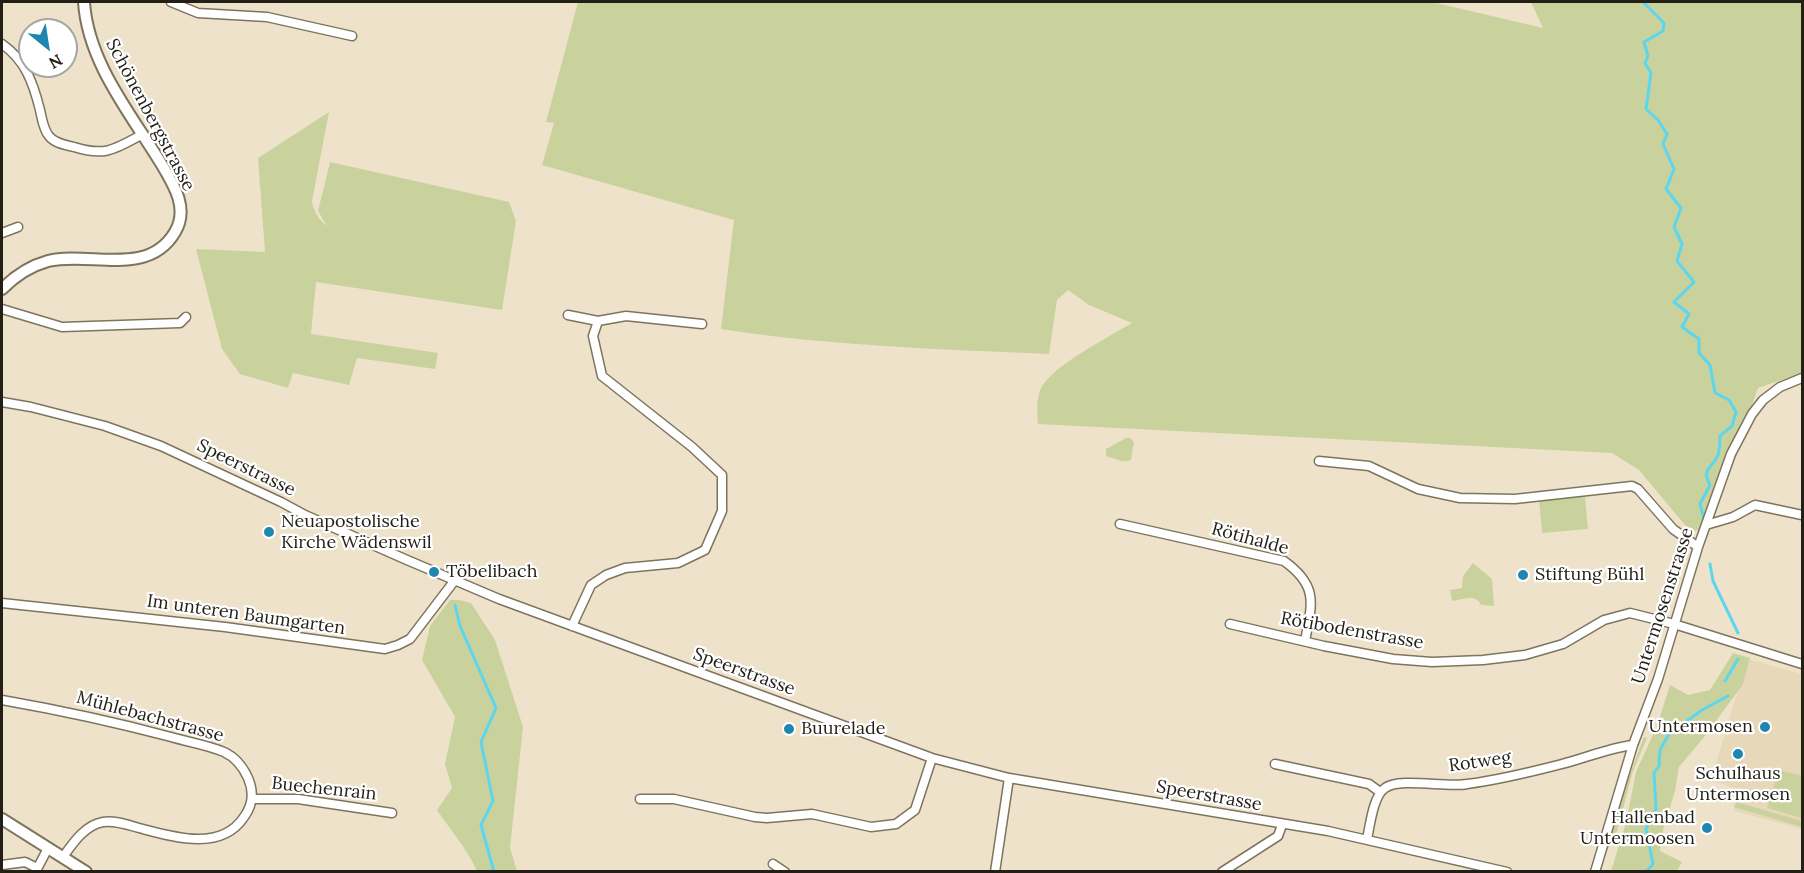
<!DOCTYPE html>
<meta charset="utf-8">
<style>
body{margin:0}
#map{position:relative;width:1804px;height:873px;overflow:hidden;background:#eee3ca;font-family:Lora,serif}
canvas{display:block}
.frame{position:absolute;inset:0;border:3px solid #231f16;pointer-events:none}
.north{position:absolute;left:18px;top:18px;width:60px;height:60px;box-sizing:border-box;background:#fff;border:2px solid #a7a5a2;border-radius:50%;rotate:150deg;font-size:16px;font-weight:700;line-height:24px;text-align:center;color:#231f16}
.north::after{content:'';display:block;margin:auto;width:21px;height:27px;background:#1e86af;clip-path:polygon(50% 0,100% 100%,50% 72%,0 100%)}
</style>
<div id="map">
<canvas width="1804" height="873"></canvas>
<div class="frame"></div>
<div class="north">N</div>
</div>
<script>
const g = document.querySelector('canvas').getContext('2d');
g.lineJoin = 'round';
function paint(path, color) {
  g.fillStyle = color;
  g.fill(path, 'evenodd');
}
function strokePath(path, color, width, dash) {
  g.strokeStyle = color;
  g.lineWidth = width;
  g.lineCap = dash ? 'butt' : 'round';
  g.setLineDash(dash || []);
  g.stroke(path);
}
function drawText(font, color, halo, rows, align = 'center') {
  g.font = font + ' Lora,serif';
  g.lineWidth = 4.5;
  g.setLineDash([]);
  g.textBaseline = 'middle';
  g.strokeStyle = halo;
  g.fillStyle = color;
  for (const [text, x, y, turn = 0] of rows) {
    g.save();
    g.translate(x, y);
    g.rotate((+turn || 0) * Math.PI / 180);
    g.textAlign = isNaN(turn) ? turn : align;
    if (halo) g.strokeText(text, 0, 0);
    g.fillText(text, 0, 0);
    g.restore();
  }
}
const built = new Path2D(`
 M1747,659L1802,674V829L1734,811L1739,790L1711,780Z`);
const green = new Path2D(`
 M578,2H1432L1543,28L1531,2H1802V373L1758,388L1748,417L1746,431L1708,529L1690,531L1639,470L1612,453L1038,424C1037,413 1036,399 1041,388C1053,365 1109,337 1132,323L1089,305L1068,290L1057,300L1049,354C939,349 829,346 721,329L734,220L542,165L554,123L546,122Z
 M329,112L312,201C314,212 318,219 327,226L318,211L330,162L509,202L516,221L502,310L316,282L311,334L438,353L435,369L357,358L349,385L293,373L288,388L240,374L222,349L196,249L265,252L258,158Z
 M1126,438H1130L1134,442L1131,460C1124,464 1114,458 1106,456V449Z
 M1585,496L1588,529L1542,533L1539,499Z
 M1473,563L1492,579L1494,606L1481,605C1475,593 1463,600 1452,601L1450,590L1462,588L1463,576Z
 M450,600H460L471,603L495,640L523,727L510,848L517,871H477C467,849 451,831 437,810L452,788L445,764L455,717L422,660L430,626Z
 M1733,653L1750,658L1743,684L1705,736L1679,767L1675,791L1663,830L1660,851L1682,862L1677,871H1611L1626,823L1636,772L1657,726L1670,685L1688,695L1710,690Z
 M1644,737L1647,738L1633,771L1616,835L1607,851H1605L1621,798Z
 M1779,770L1802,776V818L1767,808Z
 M1736,802L1802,821V827L1734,807Z`);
const stream = new Path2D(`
 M1643,2L1664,23L1663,31L1644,42L1648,56L1645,63L1651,73L1646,109L1658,120L1667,134L1663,144L1674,169L1666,189L1681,208L1674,227L1682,244L1677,261L1694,282L1674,302L1689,314L1682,327L1699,339V353L1710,365L1715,393L1729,400L1736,412L1732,426L1720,436C1720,442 1720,449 1718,455C1712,469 1701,468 1710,485L1700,504L1704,519
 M1710,564L1713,581L1738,633
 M455,605L460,626L496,708L481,742L493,801L481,825L494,872
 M1725,681L1738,659
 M1646,872L1653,864L1646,829L1656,809L1654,773L1659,766L1660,750L1669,734L1702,710L1728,696`);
const minor = new Path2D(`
 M171,2L198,13L267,17L352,36
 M2,44C25,60 33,82 40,110C42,118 43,129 49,136C54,143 65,145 74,147C106,157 115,149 143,134
 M2,233L18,227
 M2,309L62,327L180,323L186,317
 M568,315L598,321
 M2,402L31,407L105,426L161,446L281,502L305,515L407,560L499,599L932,758L1009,778L1328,831L1507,872
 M1319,461L1369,466L1418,489L1460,498L1515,499L1632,486L1638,489L1673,529L1698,547
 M1120,524L1284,561C1319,586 1312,604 1305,641
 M1706,525L1733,517L1755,505L1802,515
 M2,603L225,627L385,649L398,645L410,639L455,580
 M1230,624L1324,646L1393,659L1432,662L1483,660L1525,655L1563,644L1604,620L1630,613L1674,624L1802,664
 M572,626L591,585L606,575L625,568L678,563L705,550L722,511V475L692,447L602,376L593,336L598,321L626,316L702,324
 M2,700C59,710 115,722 171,737C188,742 208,745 224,752C235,757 243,767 248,778C254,792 253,805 244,817C221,852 173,837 139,828C128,825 115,820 103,822C85,825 73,843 63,857
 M1275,764L1369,784L1380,792
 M252,799H298L392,813
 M640,799H674L755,817L767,818L812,814L871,827L896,824L915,810L932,758
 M1367,839C1370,826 1373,796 1385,788C1400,777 1447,788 1467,784C1499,780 1531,772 1562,764C1586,758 1608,748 1633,745
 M773,864L785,872
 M2,865L25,862L37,868
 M36,871L48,848
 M995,872L1009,778
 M1222,872L1278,836L1282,825
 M1595,872L1633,745L1658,679L1698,547L1731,454L1752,414L1763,400L1780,387L1802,378`);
const tertiary = new Path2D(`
 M2,289C15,276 30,266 48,261C90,251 148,278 175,232C189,209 174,185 162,165C131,114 88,63 84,2
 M2,819L86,872`);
const markers = [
 [269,532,6,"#1e86af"],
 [434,572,6,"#1e86af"],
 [1523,575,6,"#1e86af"],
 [1765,727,6,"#1e86af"],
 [789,729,6,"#1e86af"],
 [1738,754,6,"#1e86af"],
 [1707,828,6,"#1e86af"]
];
const streetNames = [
 ["Schönenbergstrasse",150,115,62],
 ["Speerstrasse",246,468,26],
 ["Rötihalde",1250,539,15],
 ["Untermosenstrasse",1663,606,-72],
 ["Im unteren Baumgarten",246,615,8],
 ["Rötibodenstrasse",1352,631,10],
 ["Speerstrasse",744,672,20],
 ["Mühlebachstrasse",150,717,15],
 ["Rotweg",1480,762,-8],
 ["Buechenrain",324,789,6],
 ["Speerstrasse",1209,796,10]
];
const poiNames = [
 ["Neuapostolische",281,522],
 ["Kirche Wädenswil",281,543],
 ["Töbelibach",446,572],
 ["Stiftung Bühl",1535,575],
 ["Untermosen",1753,727,"right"],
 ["Buurelade",801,729],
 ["Schulhaus",1738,774,"center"],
 ["Untermosen",1738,795,"center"],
 ["Hallenbad",1695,818,"right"],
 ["Untermoosen",1695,839,"right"]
];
paint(built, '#e7d8b9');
paint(green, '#c9d29d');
strokePath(stream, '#5dd6ed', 3);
strokePath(minor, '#7e745e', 11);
strokePath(tertiary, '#7e745e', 14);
strokePath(minor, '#fff', 8);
strokePath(tertiary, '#fff', 10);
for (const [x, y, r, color] of markers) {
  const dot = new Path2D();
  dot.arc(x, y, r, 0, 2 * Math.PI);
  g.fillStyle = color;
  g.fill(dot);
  strokePath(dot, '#fff', 2);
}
drawText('18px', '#231f16', '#fff', streetNames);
drawText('18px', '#231f16', '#fff', poiNames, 'left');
</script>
